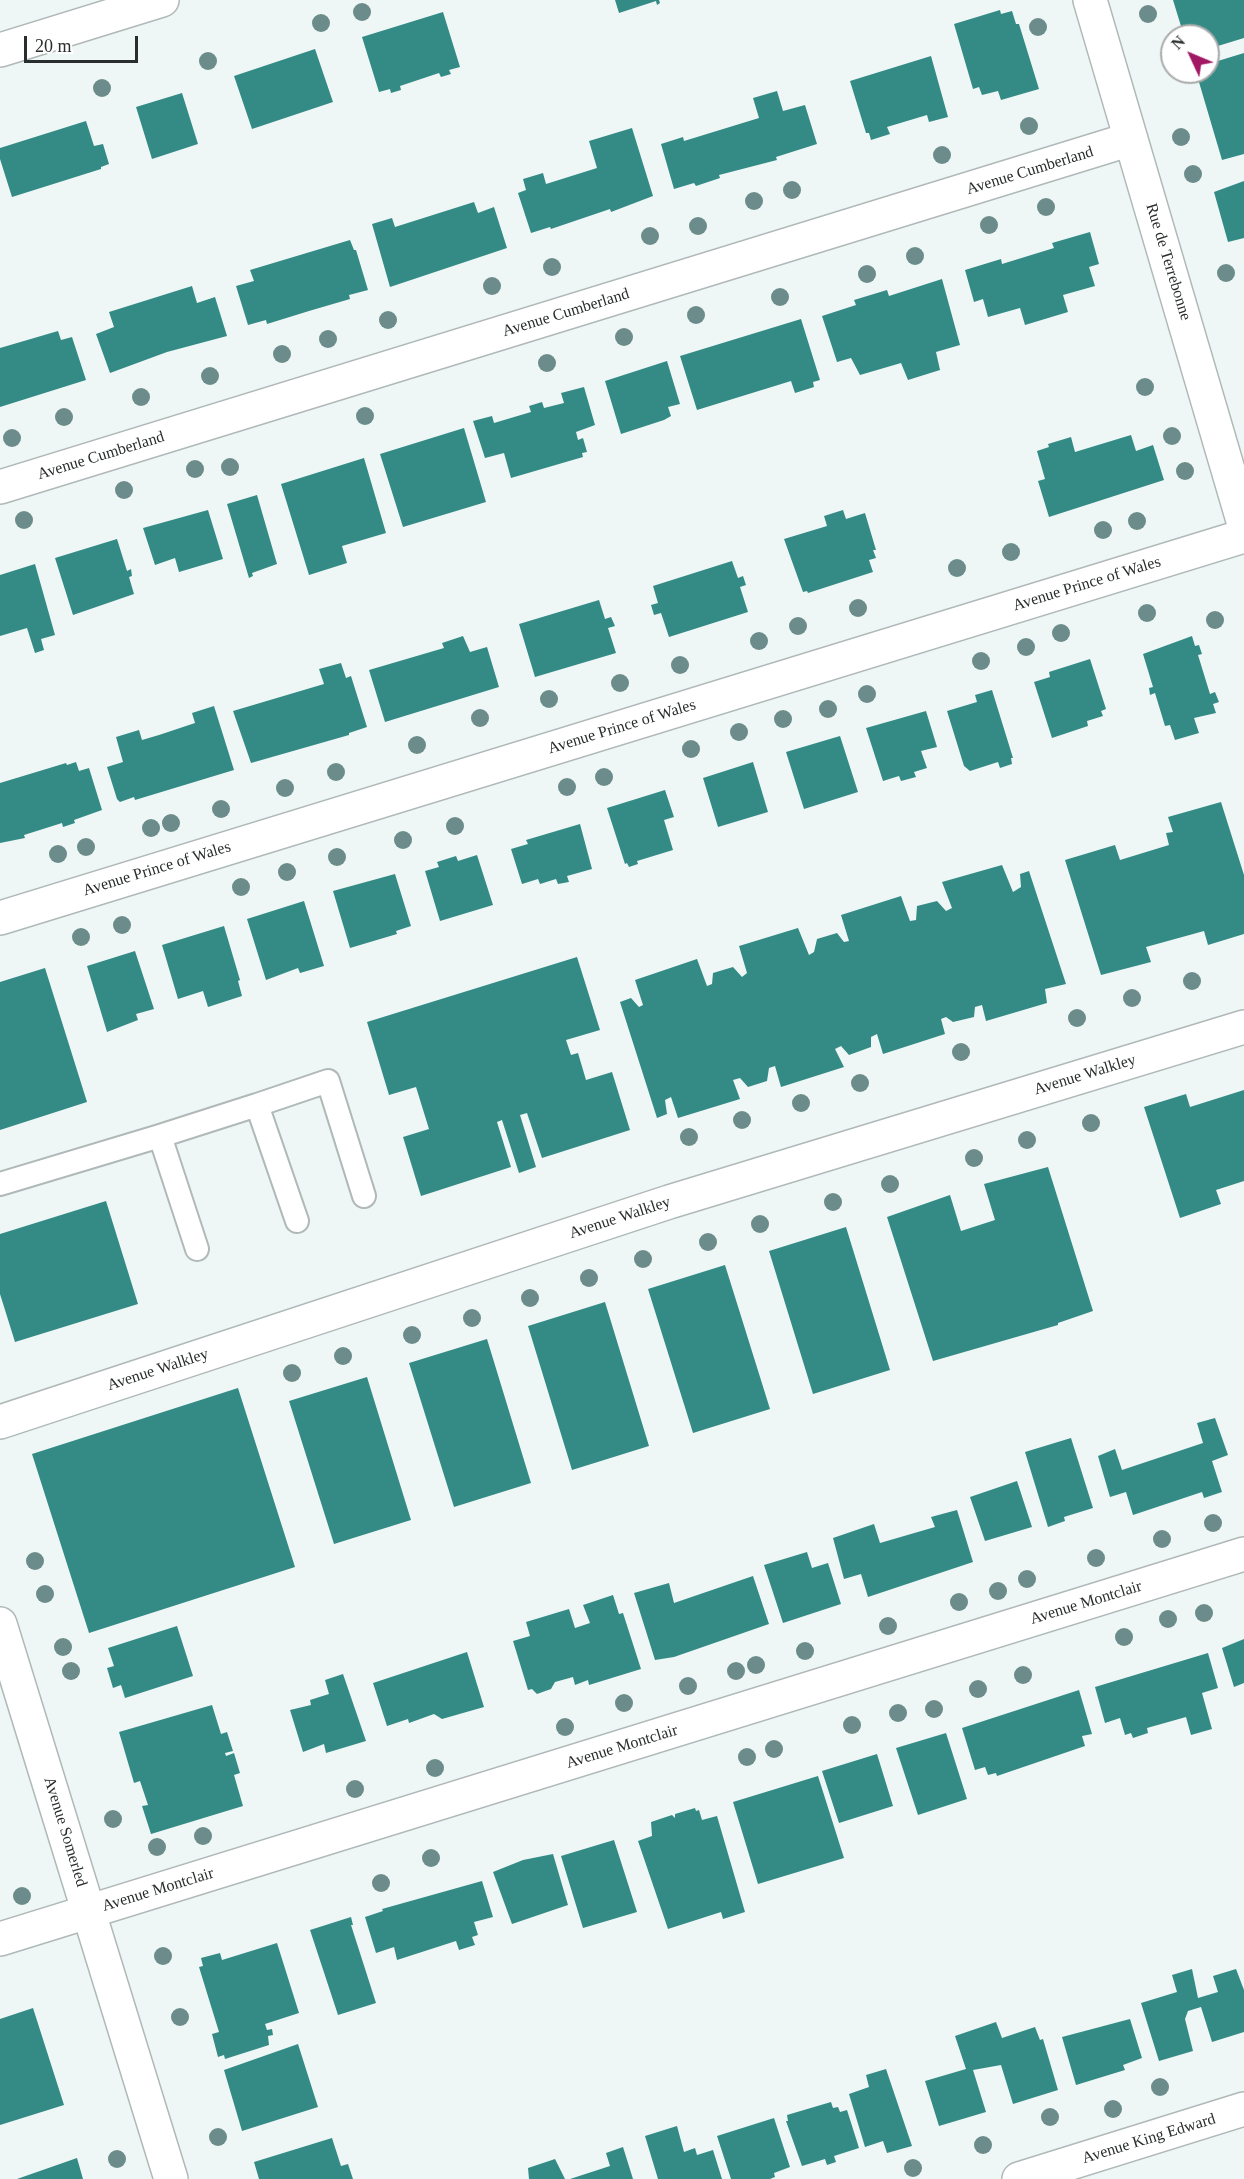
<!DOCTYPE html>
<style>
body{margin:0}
#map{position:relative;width:1244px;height:2179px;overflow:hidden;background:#eef7f6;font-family:Georgia,serif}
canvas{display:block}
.north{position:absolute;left:1160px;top:24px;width:60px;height:60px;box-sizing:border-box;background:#fff;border:2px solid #aaabab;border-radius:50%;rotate:314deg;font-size:16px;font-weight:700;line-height:24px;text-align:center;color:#2a2d2d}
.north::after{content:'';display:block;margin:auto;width:21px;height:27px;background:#a11864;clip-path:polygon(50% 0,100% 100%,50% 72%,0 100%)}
.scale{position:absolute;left:24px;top:36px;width:114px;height:27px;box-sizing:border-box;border:3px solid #2a2d2d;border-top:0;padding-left:8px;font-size:18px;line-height:21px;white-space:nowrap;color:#2a2d2d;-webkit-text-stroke:4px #fff;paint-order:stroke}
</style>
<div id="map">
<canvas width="1244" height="2179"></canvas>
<div class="north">N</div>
<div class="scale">20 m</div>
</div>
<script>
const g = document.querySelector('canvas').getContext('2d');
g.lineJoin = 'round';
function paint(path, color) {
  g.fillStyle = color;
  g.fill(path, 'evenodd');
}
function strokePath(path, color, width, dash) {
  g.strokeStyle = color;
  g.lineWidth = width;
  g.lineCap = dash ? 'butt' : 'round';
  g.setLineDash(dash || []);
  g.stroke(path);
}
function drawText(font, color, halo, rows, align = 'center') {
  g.font = font + ' Georgia,serif';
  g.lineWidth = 5;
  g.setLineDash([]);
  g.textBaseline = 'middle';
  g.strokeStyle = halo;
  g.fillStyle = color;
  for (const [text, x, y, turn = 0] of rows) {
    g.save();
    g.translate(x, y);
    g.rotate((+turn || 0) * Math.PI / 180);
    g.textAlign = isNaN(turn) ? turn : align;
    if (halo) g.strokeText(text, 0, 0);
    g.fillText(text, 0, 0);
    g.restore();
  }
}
const building = new Path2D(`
 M615,0H659L660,3L657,5L656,1L619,13Z
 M1173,0H1244V38L1208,49V36H1184Z
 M1000,10L1001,14L1012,11L1016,24H1019L1039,89L1001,100L998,91L982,95L979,87L973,89L954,24Z
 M443,12L460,67L449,70L451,74L441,77L439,73L400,86L401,90L391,93L390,89L379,92L362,37Z
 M315,49L333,102L252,129L234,76Z
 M1244,53V154L1222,160L1196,72H1208V64Z
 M931,56L948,117L929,122L927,115L887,127L890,134L871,140L869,133H866L850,81Z
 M777,91L783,111L805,105L817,144L776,157L777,160L719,175L720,178L696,186L694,183L674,189L661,144L683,137L684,141L759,118L753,98Z
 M182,93L198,144L152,159L136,107Z
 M86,121L94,146L103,144L109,164L101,167V169L12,197L0,159V148Z
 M632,128L653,196L611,212L610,209L551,229L550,227L531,233L518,193L526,190L523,179L543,173L546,184L597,168L589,141Z
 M1244,181V238L1228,242L1214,192Z
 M474,202L478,213L494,207L507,248L390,287L372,224L392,218L395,227Z
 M1090,232L1099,264L1089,267L1095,286L1063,295L1068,312L1025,325L1020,308L988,317L983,299L974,302L965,270L1001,259L1002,264L1054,248L1052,243Z
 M350,240L354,250H356L368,290L349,295L350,299L309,311L267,324L266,320L248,325L236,286L254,281L250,270Z
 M942,279L960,345L936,352L940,370L908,380L901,363L860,375L851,358L837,362L822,316L856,305L854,300L887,290L889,296Z
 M192,286L197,303L215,297L227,336L167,352L110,373L96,334L114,327L109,312Z
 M801,319L820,380L813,382L814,387L795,393L791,381L697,410L680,356Z
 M58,331L61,340L72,337L86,380L0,407V348Z
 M667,361L680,404L668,407L671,416L664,420L621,434L605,381Z
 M584,387L595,425L576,432L578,440L583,438L587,452L582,453L583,457L511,478L504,453L485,458L473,421L492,416L494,423L531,412L529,406L542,402L544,408L564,403L561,393Z
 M464,428L486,502L403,527L380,454Z
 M1131,435L1136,451L1153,445L1164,480L1049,517L1038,481L1045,479L1037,451L1049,447L1048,444L1071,437L1075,452Z
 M364,458L386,533L342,546L347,563L309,575L281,484Z
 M257,495L277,564L252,573L253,576L249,578L227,504Z
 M208,510L223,559L179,572L175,558L155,565L143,528Z
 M843,510L846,519L865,513L876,550H873L876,558L869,560L873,572L808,593L807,591L803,592L784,539L827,526L824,516Z
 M117,539L127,571L131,569L132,576L129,577L134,594L73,615L55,558Z
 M732,561L738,578L743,576L746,585L740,587L748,612L669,637L661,613L654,615L651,605L658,603L653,586Z
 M35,564L55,635L41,639L44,650L35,653L27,628L0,636V575Z
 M599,600L605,619L611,617L615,626L608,628L616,653L535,677L519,624Z
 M463,636L470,652L487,647L499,687L385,722L369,670L444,648L442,643Z
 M1192,636L1195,646L1199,645L1202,654L1198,655L1210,694L1215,692L1219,702L1213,704L1216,713L1194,718L1199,733L1175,740L1170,725L1165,726L1155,693L1150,695L1149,688L1153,687L1143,654Z
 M1090,659L1106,709L1101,711L1103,716L1087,721L1088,726L1052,738L1034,682L1050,677L1049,672Z
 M341,663L346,678L351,676L367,727L349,733V735L251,763L233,711L324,684L319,669Z
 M992,690L1013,758H1011L1012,764L1000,768L998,762L970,771L964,766L947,711L977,702L975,695Z
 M214,706L234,770L135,800L134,797L120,802L117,799L107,767L123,762L116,737L139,730L142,740L159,735L195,723L192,713Z
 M926,711L937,747L921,751L927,768L914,772L916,777L901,781L899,776L883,781L866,728Z
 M840,736L858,792L804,809L786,752Z
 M76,762L79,771L89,768L102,810L74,820L75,823L63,827L62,823L24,835L25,838L0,843V783L66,763L67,765Z
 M753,762L768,812L718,827L703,778Z
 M665,790L674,817L664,820L673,850L637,861L638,864L629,867L627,863L625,864L607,808Z
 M1221,802L1244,875V934L1208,945L1204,931L1146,947L1151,962L1101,975L1065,860L1115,845L1120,860L1169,845L1166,833L1173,832L1168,817Z
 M580,824L592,869L567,876L569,882L558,884L556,879L540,884L538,879L522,884L511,849L528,844L526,840Z
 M477,855L493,905L440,921L425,871L439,867L437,862L456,856L458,861Z
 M1002,865L1013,892L1021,887L1020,874L1029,871L1066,984L1045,989L1047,1003L986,1021L982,1005L975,1007L974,1017L953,1022L946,1017L941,1019L945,1034L883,1054L877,1034L871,1037V1047L849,1055L841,1046L835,1049L844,1067L781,1087L775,1066L769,1068L767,1081L748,1087L740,1078L733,1080L740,1099L678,1118L671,1097L665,1100L667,1114L657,1118L620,1002L631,998L639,1007L643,1005L635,980L697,959L707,986L712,984L713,973L733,967L742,977L747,973L739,946L798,928L809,955L814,952L817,939L837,933L844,942L849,941L841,915L901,896L910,921L916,920L917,906L937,901L946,911L952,908L942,882Z
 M395,874L411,926L396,931L397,934L350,948L333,891Z
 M304,901L324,966L300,973L298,968L266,980L247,919Z
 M224,926L240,980L238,981L242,996L208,1007L203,991L178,999L162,945Z
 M135,951L154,1009L136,1014L138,1020L107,1032L87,966Z
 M577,957L600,1030L566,1040L571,1055L578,1053L586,1080L612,1072L630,1130L542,1158L527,1113L520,1115L536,1167L519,1173L502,1120L497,1122L511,1167L421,1196L403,1137L429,1129L416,1087L389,1095L367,1022Z
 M45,968L87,1102L0,1130V982Z
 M1244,1090V1181L1216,1190L1221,1204L1180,1218L1144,1107L1186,1094L1190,1107Z
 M1048,1167L1093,1311L1058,1323V1325L933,1361L887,1217L950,1195L961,1231L995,1220L984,1184Z
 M106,1201L138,1304L15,1342L0,1294V1234Z
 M846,1227L890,1370L813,1394L769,1251Z
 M725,1265L770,1409L693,1433L648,1289Z
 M605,1302L649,1446L572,1470L528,1326Z
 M487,1339L531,1483L454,1507L409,1363Z
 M367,1377L411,1520L334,1544L289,1401Z
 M238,1388L295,1567L89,1633L32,1454Z
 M1215,1418L1228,1455L1212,1461L1222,1492L1204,1498L1202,1492L1133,1515L1126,1492L1110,1497L1098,1456L1115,1449L1122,1470L1203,1443L1197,1423Z
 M1071,1438L1093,1508L1064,1517L1065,1521L1048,1527L1025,1452Z
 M1017,1481L1032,1527L985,1541L970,1497Z
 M957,1510L973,1562L868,1597L861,1574L844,1579L833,1538L874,1524L880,1543L935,1527L931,1517Z
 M807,1552L812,1568L828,1563L841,1604L783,1623L764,1565Z
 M753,1576L769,1624L674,1657L655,1660L634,1593L669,1583L674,1603Z
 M613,1595L619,1614L623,1613L641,1669L589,1685L588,1680L575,1685L573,1677L555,1682L551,1689L537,1694L532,1689L528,1690L513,1641L530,1636L526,1622L569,1609L575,1628L590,1623L583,1605Z
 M177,1626L193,1676L125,1698L121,1685L113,1688L107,1668L114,1666L108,1648Z
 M1244,1639V1683L1234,1687L1222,1648Z
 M467,1652L484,1707L442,1719L434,1714L409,1723L408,1719L387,1726L373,1683Z
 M1208,1653L1218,1688L1202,1693L1212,1729L1191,1735L1186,1717L1147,1728L1148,1733L1133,1738L1131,1733L1125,1735L1120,1718L1105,1723L1095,1687Z
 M343,1674L366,1741L326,1753L324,1744L303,1752L290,1710L311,1705L310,1700L329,1694L325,1680Z
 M1079,1690L1092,1734L1082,1736L1085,1746L997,1776L996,1773L988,1775L985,1767L975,1770L962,1728Z
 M212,1705L221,1734L227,1732L233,1751L225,1753L226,1756L234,1753L240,1773L234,1775L243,1806L151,1834L142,1806L148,1805L140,1781L134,1783L119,1732Z
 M946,1733L967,1799L918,1815L896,1748Z
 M877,1754L893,1806L839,1823L822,1771Z
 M818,1776L844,1858L758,1884L733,1802Z
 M695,1808L696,1811L699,1810L702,1820L717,1816L745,1912L723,1919L721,1912L668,1929L638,1841L652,1836L651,1822L672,1815L675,1818V1814Z
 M614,1840L637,1912L583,1928L561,1856Z
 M553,1854L568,1905L512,1924L493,1872L523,1860Z
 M482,1881L493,1917L474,1922L478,1935L472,1937L475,1945L459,1950L456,1941L397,1960L394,1947L376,1953L365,1917L383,1911L382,1909Z
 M351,1917L353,1925H351L376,2003L338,2015L310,1930Z
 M277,1943L299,2013L265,2024L267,2030L272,2029L273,2035L268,2036L269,2045L225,2059L224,2055L218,2057L212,2034L219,2032L199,1967L203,1966L201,1958L220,1953L222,1960Z
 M1192,1969L1198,1998L1218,1992L1213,1976L1236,1969L1244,1990V2032L1212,2042L1201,2007L1188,2011L1185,2019L1193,2051L1159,2061L1141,2003L1177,1992L1172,1975Z
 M33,2008L64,2105L0,2125V2019Z
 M1130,2019L1142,2058L1123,2065L1125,2070L1076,2085L1062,2037Z
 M996,2022L1002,2038L1035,2027L1040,2040L1043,2039L1058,2090L1013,2104L1001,2065L973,2070L986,2112L939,2126L925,2081L966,2069L955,2036Z
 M298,2044L318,2107L242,2131L224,2070Z
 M886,2069L912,2146L887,2153L883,2141L865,2147L849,2094L869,2087L866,2075Z
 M831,2102L833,2108L838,2107L840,2112L847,2110L859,2148L834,2156L836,2162L827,2165L825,2159L802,2166L786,2121H788L787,2115Z
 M774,2118L790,2167L774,2173L775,2177L770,2179H731L717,2136Z
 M677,2126L684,2152L695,2148L697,2155L713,2150L722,2179H658L645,2136Z
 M332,2138L341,2166L348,2164L353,2179H259L254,2162Z
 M623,2147L633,2179H570L610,2166L606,2153Z
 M77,2158L83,2179H17Z
 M555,2159L565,2179H529L528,2168Z`);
const lane = new Path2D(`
 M257,1105L328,1081L364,1196
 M160,1136L257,1105L297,1221
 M0,1184L160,1136L197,1249`);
const street = new Path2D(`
 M1090,0L1244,524
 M0,487L1131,139
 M0,918L1244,536
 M0,1422L669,1202L1244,1027
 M0,1624L171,2179
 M0,1939L1244,1554
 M1019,2179L1244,2109`);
const secondary = new Path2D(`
 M0,50L162,0`);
const trees = [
 [362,12],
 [1148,14],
 [321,23],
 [1038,27],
 [208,61],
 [102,88],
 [1029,126],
 [1181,137],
 [942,155],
 [1193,174],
 [792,190],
 [754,201],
 [1046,207],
 [989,225],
 [698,226],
 [650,236],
 [915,256],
 [552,267],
 [1226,273],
 [867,274],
 [492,286],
 [780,297],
 [696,315],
 [388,320],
 [624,337],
 [328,339],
 [282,354],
 [547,363],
 [210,376],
 [1145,387],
 [141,397],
 [365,416],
 [64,417],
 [1172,436],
 [12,438],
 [230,467],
 [195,469],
 [1185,471],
 [124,490],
 [24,520],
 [1137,521],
 [1103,530],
 [1011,552],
 [957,568],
 [858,608],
 [1147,613],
 [1215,620],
 [798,626],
 [1061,633],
 [759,641],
 [1026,647],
 [981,661],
 [680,665],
 [620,683],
 [867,694],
 [549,699],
 [828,709],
 [480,718],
 [783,719],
 [739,732],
 [417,745],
 [691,749],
 [336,772],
 [604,777],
 [567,787],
 [285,788],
 [221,809],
 [171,823],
 [455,826],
 [151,828],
 [403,840],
 [86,847],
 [58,854],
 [337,857],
 [287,872],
 [241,887],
 [122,925],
 [81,937],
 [1192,981],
 [1132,998],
 [1077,1018],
 [961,1052],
 [860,1083],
 [801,1103],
 [742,1120],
 [1091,1123],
 [689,1137],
 [1027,1140],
 [974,1158],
 [890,1184],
 [833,1202],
 [760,1224],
 [708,1242],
 [643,1259],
 [589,1278],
 [530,1298],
 [472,1318],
 [412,1335],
 [343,1356],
 [292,1373],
 [1213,1523],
 [1162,1539],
 [1096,1558],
 [35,1561],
 [1027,1579],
 [998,1591],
 [45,1594],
 [959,1602],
 [1204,1613],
 [1168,1619],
 [888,1626],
 [1124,1637],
 [63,1647],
 [805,1651],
 [756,1665],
 [71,1671],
 [736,1671],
 [1023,1675],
 [688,1686],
 [978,1689],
 [624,1703],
 [934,1709],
 [898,1713],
 [852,1725],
 [565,1727],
 [774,1749],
 [747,1757],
 [435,1768],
 [355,1789],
 [113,1819],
 [203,1836],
 [157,1847],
 [431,1858],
 [381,1883],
 [22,1896],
 [163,1956],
 [180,2017],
 [1160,2087],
 [1113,2109],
 [1050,2117],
 [218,2137],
 [983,2145],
 [117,2159],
 [913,2168]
];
const streetNames = [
 ["Avenue Cumberland",1030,171,-17],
 ["Rue de Terrebonne",1168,262,73],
 ["Avenue Cumberland",566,313,-17],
 ["Avenue Cumberland",101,456,-17],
 ["Avenue Prince of Wales",1087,584,-17],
 ["Avenue Prince of Wales",622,727,-17],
 ["Avenue Prince of Wales",157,869,-17],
 ["Avenue Walkley",1085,1075,-17],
 ["Avenue Walkley",620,1218,-18],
 ["Avenue Walkley",158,1370,-18],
 ["Avenue Montclair",1086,1603,-17],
 ["Avenue Montclair",622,1747,-17],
 ["Avenue Somerled",65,1832,73],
 ["Avenue Montclair",158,1890,-17],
 ["Avenue King Edward",1149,2139,-17]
];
paint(building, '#348b85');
strokePath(lane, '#b0b9b8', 26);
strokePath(street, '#b0b9b8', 36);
strokePath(secondary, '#b0b9b8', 36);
strokePath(lane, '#fff', 22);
strokePath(street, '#fff', 33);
strokePath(secondary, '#fff', 33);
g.fillStyle = '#6b8c8a';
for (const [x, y] of trees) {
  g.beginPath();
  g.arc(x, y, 9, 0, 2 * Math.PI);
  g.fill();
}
drawText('16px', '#2a2d2d', '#fff', streetNames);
</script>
